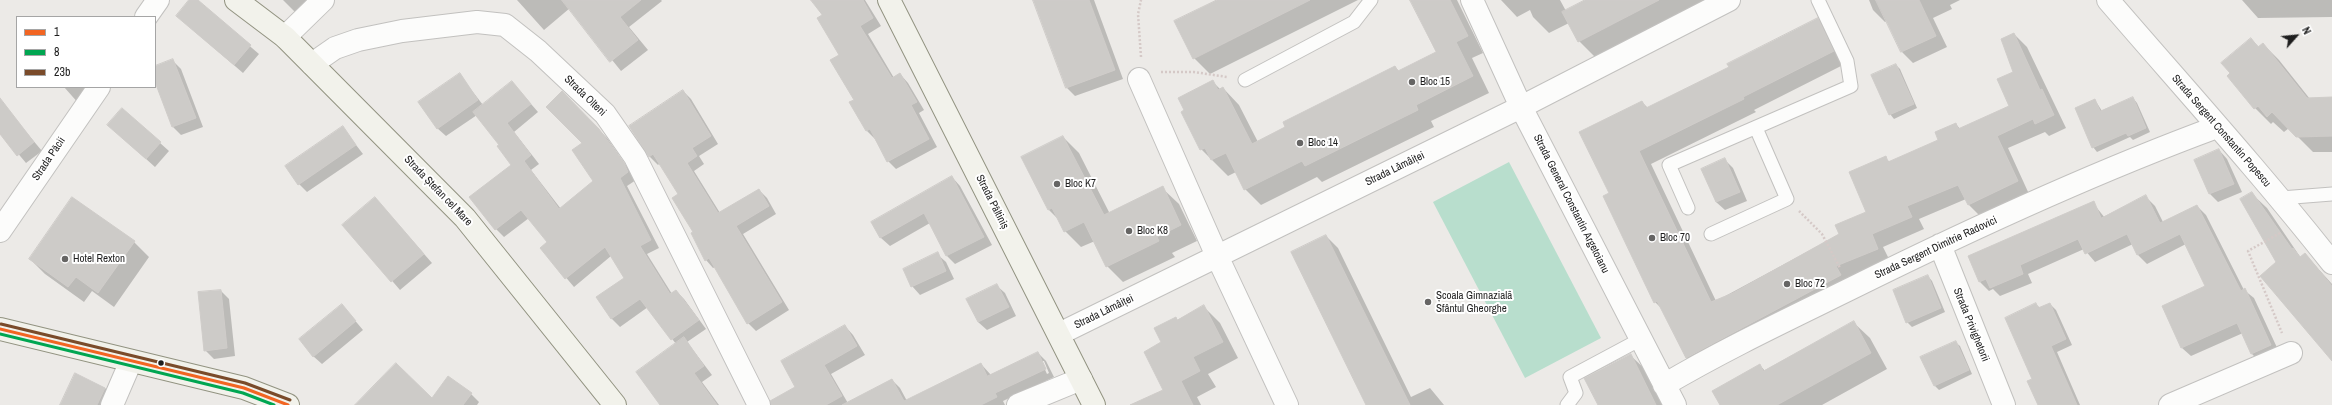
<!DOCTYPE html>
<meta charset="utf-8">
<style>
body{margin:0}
#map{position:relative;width:2332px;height:405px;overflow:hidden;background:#eceae7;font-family:"Archivo Narrow",sans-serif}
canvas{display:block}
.legend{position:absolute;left:16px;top:16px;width:140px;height:72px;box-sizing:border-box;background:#fff;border:1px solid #a5a5a5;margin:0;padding:5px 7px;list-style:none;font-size:12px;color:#1e1e1e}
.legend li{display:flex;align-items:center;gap:8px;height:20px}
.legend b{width:20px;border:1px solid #a5a5a5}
.north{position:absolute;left:2276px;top:16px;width:40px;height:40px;-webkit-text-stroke:3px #fff;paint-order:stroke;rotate:63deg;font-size:11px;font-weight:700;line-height:16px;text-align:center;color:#1e1e1e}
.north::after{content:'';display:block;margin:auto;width:14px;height:18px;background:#1e1e1e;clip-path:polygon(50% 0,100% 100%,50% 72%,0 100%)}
</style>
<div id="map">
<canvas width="2332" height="405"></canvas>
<ul class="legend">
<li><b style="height:5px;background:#f26522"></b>1</li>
<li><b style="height:5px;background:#00a651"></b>8</li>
<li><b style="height:5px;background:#7a4b2a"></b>23b</li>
</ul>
<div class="north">N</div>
</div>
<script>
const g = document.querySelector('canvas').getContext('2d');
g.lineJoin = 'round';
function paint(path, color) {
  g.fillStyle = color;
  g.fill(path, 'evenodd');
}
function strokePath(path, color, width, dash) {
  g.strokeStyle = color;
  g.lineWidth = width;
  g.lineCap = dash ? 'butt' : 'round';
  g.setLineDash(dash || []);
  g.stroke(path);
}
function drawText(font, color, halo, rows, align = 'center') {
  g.font = font + ' "Archivo Narrow",sans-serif';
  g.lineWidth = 4;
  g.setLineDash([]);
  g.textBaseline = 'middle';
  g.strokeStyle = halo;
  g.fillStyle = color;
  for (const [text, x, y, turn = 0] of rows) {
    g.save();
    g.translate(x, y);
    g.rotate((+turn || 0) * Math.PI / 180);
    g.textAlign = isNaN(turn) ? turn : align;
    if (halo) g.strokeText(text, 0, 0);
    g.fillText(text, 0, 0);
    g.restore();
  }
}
const pitch = new Path2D(`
 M1509,162L1601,338L1525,378L1433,202Z`);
const shadow = new Path2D(`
 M191,0H196L259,54L243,73L177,16Z
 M283,0H321L302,19Z
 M517,0H661L662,1L629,27L648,50L621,71L570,8L544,30Z
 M812,0H865L881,26L868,34L894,78L900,74L908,83L924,110L919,113L937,147L896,169L888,161L875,139L867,131L840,55L823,16Z
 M1038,0H1094L1123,79L1075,96L1067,88L1035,1Z
 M1219,0H1358L1210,74L1194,58Z
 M1411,0H1457L1483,53L1472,58L1489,93L1431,121L1434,127L1322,182L1317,177L1261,205L1245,189L1236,172L1228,176L1201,149L1213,82L1221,90L1223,88L1239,105L1258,142L1395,67L1400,72L1437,53Z
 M1560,0L1566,11L1587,0H1706L1595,57L1579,41L1569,23L1549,33L1533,17L1530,10L1517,17L1501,0Z
 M1869,0H1960L1950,5L1952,9L1933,18L1947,47L1913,63L1902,52L1887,21L1885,22L1873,10Z
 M2242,0H2332V17L2258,18Z
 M1818,19L1830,32L1845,64L1754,110L1756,112L1651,164L1716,301L1840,234L1867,212L1885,158L1890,162L1939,141L1956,124L1960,129L2010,106L2015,73L2014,34L2027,47L2066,128L2049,136L2045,132L2008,148L2029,194L1981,217L1969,205L1966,199L1919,219L1924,229L1883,247L1890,261L1699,370L1686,358L1663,310L1655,302L1604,197L1610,194L1642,102L1648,108L1730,67Z
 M2251,39L2259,47L2263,44L2279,60L2310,99L2332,98V152H2313L2289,128L2284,132L2273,122L2271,124L2255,108Z
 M173,61L181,69L203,127L181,135L173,127L155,80V67Z
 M1896,65L1900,69L1917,108L1894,119L1890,114Z
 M459,74L483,105L512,82L538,112L514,132L539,164L531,170L561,209L594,182L583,143L562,93L607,138L636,180L627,186L659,248L647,254L672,294L676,291L684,299L706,329L687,342L712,375L702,382L719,405H662L676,344L648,307L620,327L612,319L597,298L625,278L611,256L574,287L541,248L548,242L529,218L504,237L496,229L513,165L500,145L477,115L446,136L437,128Z
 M64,87H90L80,105Z
 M683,91L691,99L718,144L699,156L704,164L694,171L720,213L759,190L767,198L776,214L743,234L789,310L756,331L748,323L715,267L713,268L706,260L680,195L660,163L658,165L650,157L630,127Z
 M2133,98L2137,103L2150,132L2133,140L2130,137L2097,152L2093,147L2095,100L2102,111Z
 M6,108L42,151L26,163L0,132V112Z
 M122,109L169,151L155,167L117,133Z
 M343,128L363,154L307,192L299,184Z
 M1063,137L1079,153L1110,214L1162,188L1179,204L1197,241L1172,253L1175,257L1123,282L1107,266L1095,241L1081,247L1065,231L1059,220L1048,209Z
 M2219,150L2227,159L2242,192L2218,202L2210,194L2195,160Z
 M1725,160L1733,168L1747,201L1725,210L1716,202L1702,169Z
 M952,177L960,186L992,245L955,264L947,256L930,223L890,246L881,238L873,223Z
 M2251,193L2267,208L2301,258L2305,254L2332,284V359L2277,263Z
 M2146,197L2155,206L2163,222L2197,206L2206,215L2244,290L2254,298L2280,354L2261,363L2252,354L2243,333L2191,356L2182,348L2207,287L2186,244L2147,264L2138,255L2133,244L2095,262L2084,249L2028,274L2032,283L2000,296L1993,289L1989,291L1980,282L1969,256L2093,203L2105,218Z
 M375,198L432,263L400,290L344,225Z
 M1326,236L1338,248L1411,397L1430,388L1444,405H1367Z
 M134,242L149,257L114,307L92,291L84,302L45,274L30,259Z
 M937,254L946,262L954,279L920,295L912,286Z
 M1928,276L1932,281L1945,312L1912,327L1907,322Z
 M996,285L1005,293L1016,316L987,330L978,322Z
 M221,291L229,299L235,356L214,359L205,350Z
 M2036,304L2040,308L2050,304L2056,310L2072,345L2057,352L2080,405H2039L2033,379Z
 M342,305L363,330L322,364L313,356Z
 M1204,307L1220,323L1238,358L1208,374L1216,387L1197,397L1201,405H1142L1164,390L1163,343L1175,318L1178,320Z
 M1853,322L1870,338L1887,369L1822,405H1721L1760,365L1765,371Z
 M845,326L853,335L865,355L831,374L849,405H778L797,387Z
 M1955,342L1960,346L1972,374L1939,390L1935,386L1922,357Z
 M1038,353L1046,361L1054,377L1003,401L1005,405H869L892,380L900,388L907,401L981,364L991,375ZM1041,361H1044L1049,373L1047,374Z
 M1630,355L1647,371L1663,405H1599Z
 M76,375L105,388L116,399L113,405H61Z
 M471,394L479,402L477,405H360Z`);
const building = new Path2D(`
 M189,0H198L251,45L234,65L176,16Z
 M562,0H641L620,17L638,40L610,62Z
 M811,0H863L873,18L860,26L892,78L900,73L917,102L911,105L929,139L887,162L870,129L866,131L849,102L854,100L830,60L839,55L817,18L822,15Z
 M1033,0H1089L1115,70L1066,88Z
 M1217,0H1310L1193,59L1174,21Z
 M1410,0H1450L1468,36L1456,42L1473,76L1416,105L1418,110L1305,166L1302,161L1244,190L1226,153L1211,160L1205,148L1200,150L1181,112L1184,110L1178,98L1213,80L1218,90L1223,87L1252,144L1285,127L1283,122L1395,66L1398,71L1436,52Z
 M1585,0H1659L1578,42L1562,12Z
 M1876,0H1919L1936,36L1901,52Z
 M1818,18L1834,51L1743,97L1744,99L1639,151L1711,302L1733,293L1839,234L1835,225L1866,212L1849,172L1886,156L1888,162L1938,140L1935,132L1956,123L1958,129L2009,106L1997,79L2013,72L2001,39L2014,33L2040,90L2042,89L2054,115L2035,124L2033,119L1997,136L2018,181L1968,205L1958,185L1907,206L1912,217L1872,234L1878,249L1836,266L1841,275L1686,358L1657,301L1654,303L1603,196L1609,193L1579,132L1642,101L1646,108L1729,67L1727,64Z
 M2251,38L2258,47L2263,43L2307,98L2332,97V136L2296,137L2272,112L2267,117L2258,106L2254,109L2227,76L2230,73L2221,63Z
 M173,59L196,118L172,127L155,82V66Z
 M1896,64L1914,104L1889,115L1871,75Z
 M460,73L478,100L437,129L418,102Z
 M512,81L531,104L507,123L531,155L524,161L559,209L593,181L572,150L582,143L546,107L562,91L599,129L624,163L628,172L620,178L651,240L640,246L670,294L676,290L699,320L671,340L640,299L611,319L596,297L624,278L605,247L565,279L540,248L547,242L521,210L495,230L469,197L511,165L497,146L499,145L473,112Z
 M683,90L711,136L692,148L697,156L687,163L718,213L759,189L769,206L736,226L782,302L747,324L709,258L705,261L691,233L693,232L672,198L678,194L653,154L649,157L629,126Z
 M2133,97L2146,128L2128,136L2126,133L2092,148L2075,108L2095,99L2100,111Z
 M0,98L34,142L17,156L0,134Z
 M122,108L161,142L146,159L107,125Z
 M343,126L356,145L298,185L285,166Z
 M1063,136L1104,215L1163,186L1181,225L1157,237L1159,241L1106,267L1084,222L1064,232L1052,208L1048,210L1021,157Z
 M2219,149L2234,184L2209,194L2194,160Z
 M1725,158L1740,192L1716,202L1701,169Z
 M952,176L984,237L946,256L924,213L880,238L871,222Z
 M2252,192L2292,249L2293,248L2300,257L2305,253L2332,286V361L2260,276L2276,262L2240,199Z
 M2146,195L2160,223L2197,205L2241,291L2245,288L2271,345L2251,354L2237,323L2181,348L2162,306L2205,286L2180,234L2137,255L2127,234L2085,254L2078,239L2020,265L2023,274L1990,288L1986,279L1979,282L1968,256L2094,201L2101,218Z
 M72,197L135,241L98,293L76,277L68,287L29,259Z
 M375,197L424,254L391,282L342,225Z
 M1326,235L1410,405H1366L1291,252Z
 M938,252L946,271L911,287L903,269Z
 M1928,275L1941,308L1906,323L1893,290Z
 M997,284L1009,307L978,322L966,299Z
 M221,290L227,348L204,351L198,292Z
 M2036,303L2038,308L2050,303L2066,339L2051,346L2077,405H2038L2027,381L2032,379L2005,318Z
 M342,304L356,321L313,357L299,339Z
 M1204,305L1223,342L1193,357L1200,371L1181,381L1193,405H1130L1163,390L1144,352L1161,342L1154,328L1176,317L1177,320Z
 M1854,321L1871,353L1777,405H1720L1712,391L1760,364L1763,371Z
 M845,325L857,346L824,365L842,396L826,405H771L770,401L795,387L781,361Z
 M684,337L704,366L694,373L717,405H660L636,372Z
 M1956,341L1969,370L1934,386L1920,357Z
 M1038,352L1046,369L995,393L997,397L981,405H842L892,379L904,401L981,363L987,376Z
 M1631,354L1656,405H1598L1584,378Z
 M396,363L432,398L448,376L472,393L463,405H355Z
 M75,373L105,388L97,405H60Z`);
const path = new Path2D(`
 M1141,57L1138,14L1141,0
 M1161,72H1194L1227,77
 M1799,211L1822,234L1840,268
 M2280,233L2248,251L2282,333`);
const lane = new Path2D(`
 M1245,80L1354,22L1371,0
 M2281,198L2332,194
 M1688,208L1669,165L1851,86L1847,61L1818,0
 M1711,234L1787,199L1756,128
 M1567,405L1576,393L1570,377L1641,339`);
const street = new Path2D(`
 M1472,0L1521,107L1675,405
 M2108,0C2183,87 2261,173 2332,263
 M146,17L158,0
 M285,37L323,0
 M312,64L335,48L358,40L402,31L477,22L505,25L538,51L605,114L635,157L759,405
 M1139,79L1217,256L1287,405
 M0,231L99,87
 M1940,245L2004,405
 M1059,334L1521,107L1729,0
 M1664,385C1725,349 1789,319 1852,288C1971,229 2092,173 2217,127
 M112,405L131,361
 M1018,405L1081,379
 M2170,405L2291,353`);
const secondary = new Path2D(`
 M236,0L285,37L465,218L615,405
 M889,0L1094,405
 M0,329L244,388L288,405`);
const bus1 = new Path2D(`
 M0,329L244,388L288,405`);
const bus2 = new Path2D(`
 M0,334L243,393L274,405`);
const bus3 = new Path2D(`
 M1,324L245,383L290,400`);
const markers = [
 [1412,82,4,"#666564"],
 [1300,143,4,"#666564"],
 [1057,184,4,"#666564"],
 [1129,231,4,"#666564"],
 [1652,238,4,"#666564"],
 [65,259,4,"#666564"],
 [1787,284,4,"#666564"],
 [1428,302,4,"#666564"],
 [161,363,3.5,"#1e1e1e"]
];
const poiNames = [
 ["Bloc 15",1420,82],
 ["Bloc 14",1308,143],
 ["Bloc K7",1065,184],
 ["Bloc K8",1137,231],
 ["Bloc 70",1660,238],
 ["Hotel Rexton",73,259],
 ["Bloc 72",1795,284],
 ["Școala Gimnazială",1436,296],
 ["Sfântul Gheorghe",1436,309]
];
const streetNames = [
 ["Strada Olteni",585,96,44],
 ["Strada Sergent Constantin Popescu",2221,131,49],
 ["Strada Păcii",49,159,-56],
 ["Strada Lămâiței",1395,169,-26],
 ["Strada Ștefan cel Mare",438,191,46],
 ["Strada Păltiniș",992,202,63],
 ["Strada General Constantin Argetoianu",1571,204,63],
 ["Strada Sergent Dimitrie Radovici",1936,248,-25],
 ["Strada Lămâiței",1104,312,-26],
 ["Strada Privighetorii",1971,325,68]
];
paint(pitch, '#b8decd');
paint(shadow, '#0003');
paint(building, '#cdcbc8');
strokePath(building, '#cfccc9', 1);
strokePath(lane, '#c2c1bf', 15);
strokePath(street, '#c2c1bf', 24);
strokePath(secondary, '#929381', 24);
strokePath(path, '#d5c9c7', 2.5, [2, 2]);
strokePath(lane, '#fcfcfb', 13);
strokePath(street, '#fcfcfb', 22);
strokePath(secondary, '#f2f2eb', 22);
strokePath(bus1, '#f26522', 3);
strokePath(bus2, '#00a651', 3);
strokePath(bus3, '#7a4b2a', 3);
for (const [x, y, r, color] of markers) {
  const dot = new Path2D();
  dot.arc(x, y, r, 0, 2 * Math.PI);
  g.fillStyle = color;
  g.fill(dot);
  strokePath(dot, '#fff', 1.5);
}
drawText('11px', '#1e1e1e', '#fff', poiNames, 'left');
drawText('11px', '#1e1e1e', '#fff', streetNames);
</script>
